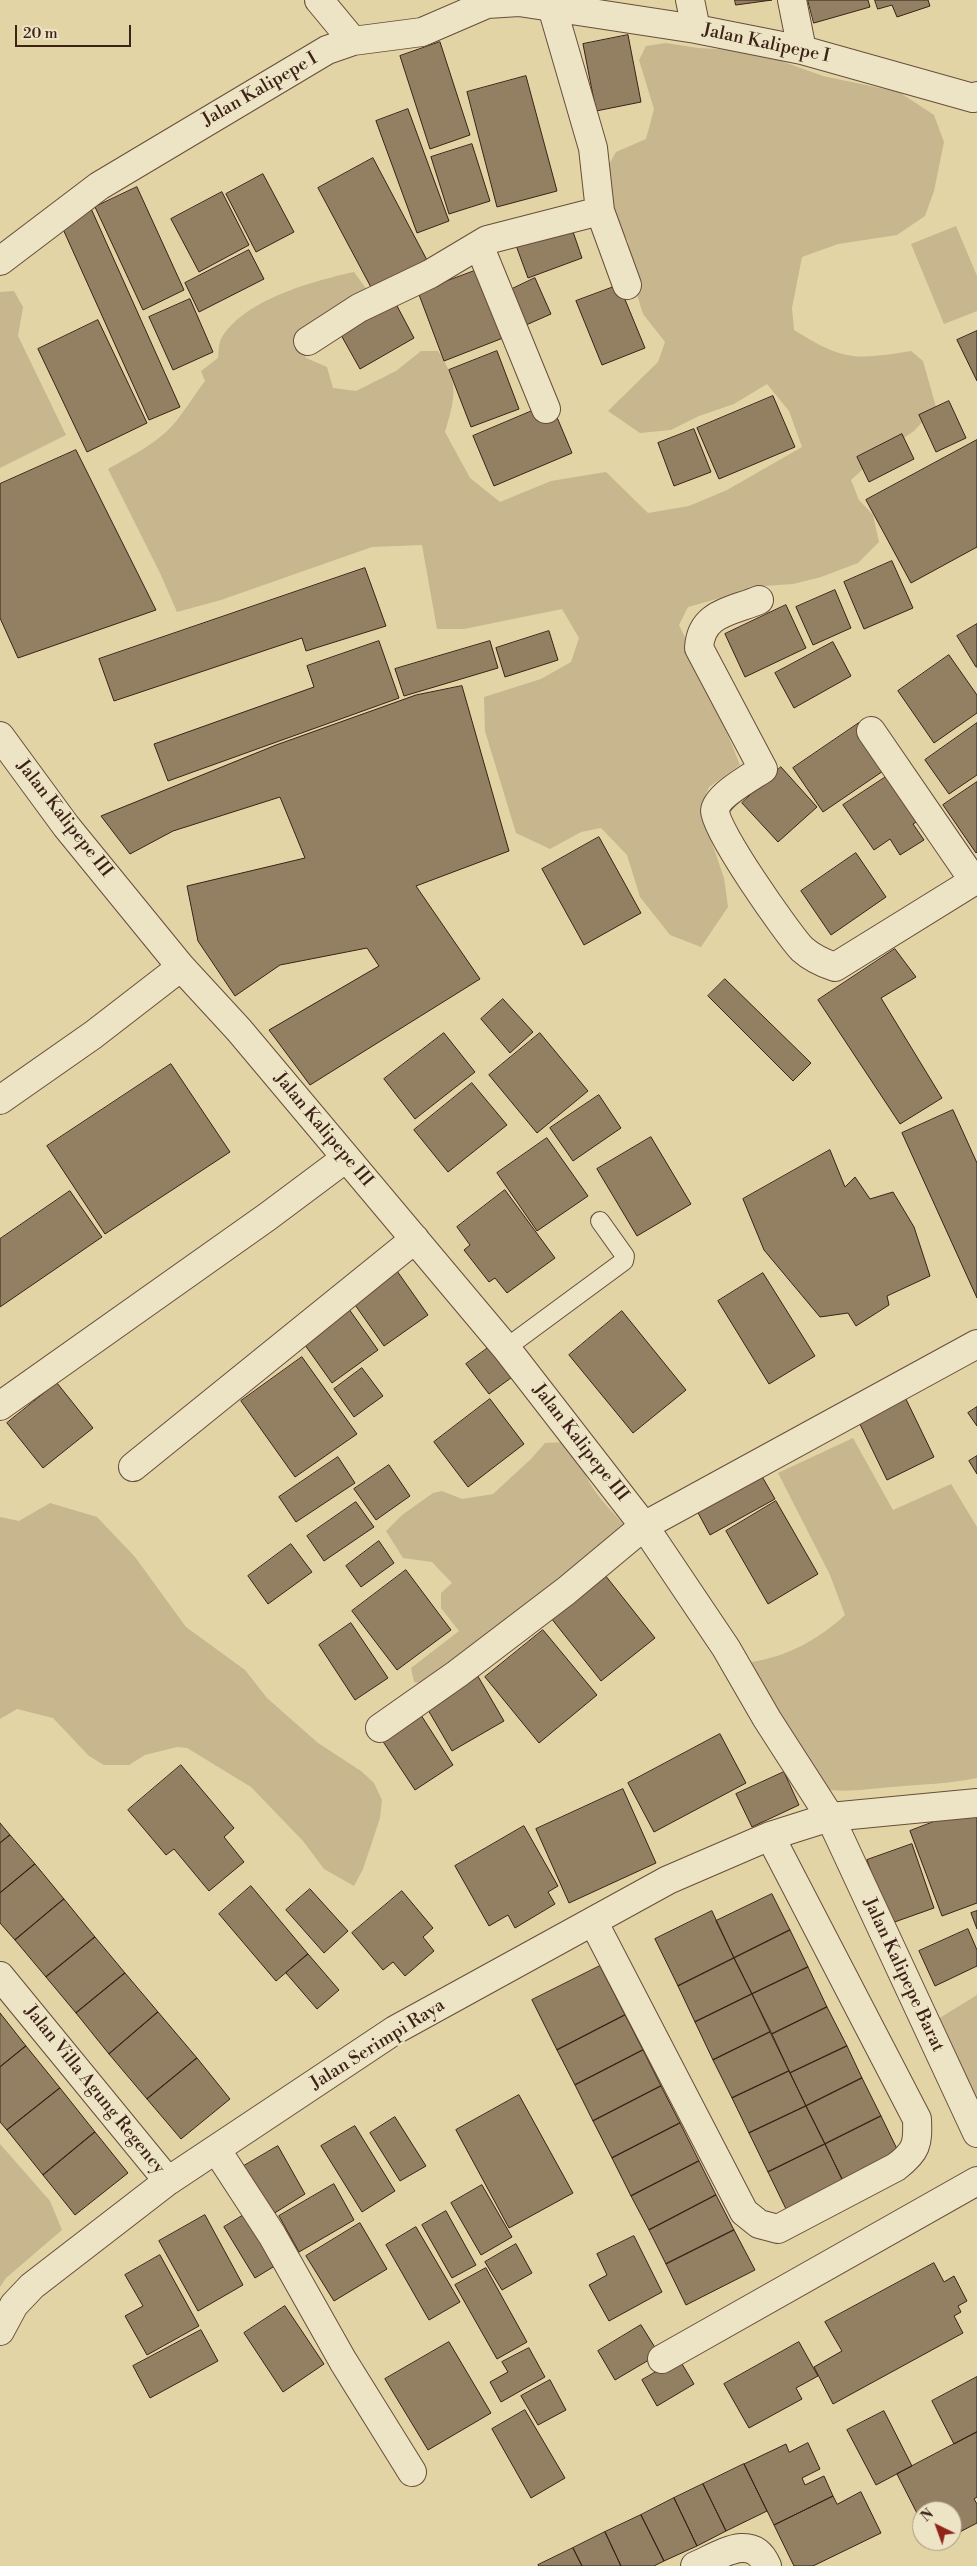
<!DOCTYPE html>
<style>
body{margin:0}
#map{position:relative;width:977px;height:2566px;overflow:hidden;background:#e3d4a6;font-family:"Libre Bodoni",serif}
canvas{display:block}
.north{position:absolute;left:912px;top:2501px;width:50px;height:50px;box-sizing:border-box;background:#ede3c5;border:1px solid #a6967f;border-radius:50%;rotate:318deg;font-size:14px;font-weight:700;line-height:20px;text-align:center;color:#3c2217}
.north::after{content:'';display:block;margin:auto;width:18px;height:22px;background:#8f2418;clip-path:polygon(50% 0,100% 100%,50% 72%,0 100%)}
.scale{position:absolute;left:15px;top:25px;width:116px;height:22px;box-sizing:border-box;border:2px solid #3c2217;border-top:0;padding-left:6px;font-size:15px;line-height:18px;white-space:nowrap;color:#3c2217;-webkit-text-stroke:4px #ede3c5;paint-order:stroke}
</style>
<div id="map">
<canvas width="977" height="2566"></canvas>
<div class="north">N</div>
<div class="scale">20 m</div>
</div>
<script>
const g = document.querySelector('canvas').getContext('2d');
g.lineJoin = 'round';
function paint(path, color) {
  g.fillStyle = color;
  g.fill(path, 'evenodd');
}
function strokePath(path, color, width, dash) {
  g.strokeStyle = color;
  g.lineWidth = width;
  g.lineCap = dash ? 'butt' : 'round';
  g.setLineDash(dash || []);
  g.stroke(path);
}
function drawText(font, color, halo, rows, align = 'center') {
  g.font = font + ' "Libre Bodoni",serif';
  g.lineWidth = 4;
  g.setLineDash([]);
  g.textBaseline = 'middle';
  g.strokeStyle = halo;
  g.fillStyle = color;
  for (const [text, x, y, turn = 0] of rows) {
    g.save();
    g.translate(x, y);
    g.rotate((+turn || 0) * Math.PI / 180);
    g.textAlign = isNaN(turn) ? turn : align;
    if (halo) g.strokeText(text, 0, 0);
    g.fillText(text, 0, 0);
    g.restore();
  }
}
const green = new Path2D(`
 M666,43L698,48L753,51L823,76L899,92L934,115L944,142L934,191L925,216L897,235L838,244L802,257L792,308L794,330C844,361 854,360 911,351L923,361L936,407L914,431L875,458L851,480L859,500L873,515L879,542L858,563L821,577L793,584L763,586L688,607L679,625L705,678L740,765L709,787L700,808L724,878L728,907L701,947L670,935L640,897L627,855L601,828L581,832L550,849L516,833L485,731L484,697L541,679L571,662L579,638L562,609L464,629H437L422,545L372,547L221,600L177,612L160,573L108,469C133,455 164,440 180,416C189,404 196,393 205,381L201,371L218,358C219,352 218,345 221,339C243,300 313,281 354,272L370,294L301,344L306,358L327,367L333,388L356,391L396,371L421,351H438C459,383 456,395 445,432L470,478L500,502L551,481L606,472L648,513L689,506L727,490L802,447L789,411L767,384L734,404L699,416L671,430L640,433L608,411L658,362L665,342L643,314L634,285L628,241L615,224L607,168L616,152L646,139L654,109L639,60L646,46Z
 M956,226L977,276V311L944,324L911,244Z
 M14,291L23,307L18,336L66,435L0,468V292Z
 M853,1438L893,1510L951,1484L977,1527V1778C949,1784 921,1784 893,1787C865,1789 848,1793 820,1789L751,1662C787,1657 819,1639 845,1615L830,1575L778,1473Z
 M565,1442C580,1455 583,1475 595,1491C606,1507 621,1520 633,1536L428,1685L414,1682L411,1668L459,1631L441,1608V1593L452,1583L432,1562L403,1558L386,1531L402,1515L433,1493L442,1491L462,1499L493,1494L531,1459L545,1443Z
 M50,1503L97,1517L135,1557L186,1627L245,1670L267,1698L318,1743L361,1771L374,1783L382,1800L380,1818L363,1869L354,1886L324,1869L303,1841L251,1787L187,1748L177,1747L145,1755L129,1765H104L89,1756L53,1718L17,1709L0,1719V1517L19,1521Z
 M977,1995V2104L938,2019Z
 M0,2144L50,2201L62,2230L6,2278L0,2287Z`);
const building = new Path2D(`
 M735,0H772L736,5Z
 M808,0H868L870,7L814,23Z
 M875,0H928L930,6L897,17L892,5L878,9Z
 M628,35L641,102L596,111L583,44Z
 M440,42L470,135L430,149L400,56Z
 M526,76L557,191L497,207L467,92Z
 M408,109L449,221L417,233L376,121Z
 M472,144L490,201L449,214L431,157Z
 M373,158L428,262L373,291L318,188Z
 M263,174L294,232L256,252L226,194Z
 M137,187L184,290L143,310L95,207Z
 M222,192L249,245L199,272L171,219Z
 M89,204L180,407L149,420L58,218Z
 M569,220L582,258L528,278L514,240Z
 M249,250L264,279L199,312L185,283Z
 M477,270L503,338L444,361L418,292Z
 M535,278L551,314L526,325L510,290Z
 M619,285L645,348L602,365L576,301Z
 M190,299L213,352L173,370L149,317Z
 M396,304L414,338L360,369L341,335Z
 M98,320L147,423L87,452L38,349Z
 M977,331V381L957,340Z
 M497,351L519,409L471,427L449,370Z
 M773,396L795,447L719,479L697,428Z
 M949,401L966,438L936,452L919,415Z
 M551,403L572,453L494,486L473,436Z
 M694,429L711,472L674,486L658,443Z
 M902,434L914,459L869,482L857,457Z
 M977,440V547L911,583L866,500Z
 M76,450L156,610L18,658L0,618V484Z
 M892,561L913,608L864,629L844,582Z
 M365,568L386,626L306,651L302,638L114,701L99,659Z
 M835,590L851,628L813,645L796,607Z
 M786,605L806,648L745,677L725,634Z
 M977,624V667H976L957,636Z
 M549,631L558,660L505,677L496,648Z
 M379,641L399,698L168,781L154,744L314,687L307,666Z
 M490,641L498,668L404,696L395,669Z
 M833,642L851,676L794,708L775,673Z
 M949,655L977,695V713L934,743L898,691Z
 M462,686L509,851L416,886L480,979L310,1085L269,1030L379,966L367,948L280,965L235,996L198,941L187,886L305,858L280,797L173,831L130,854L101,816L276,745L416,695Z
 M859,723L889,767L823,812L793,768Z
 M977,723V775L949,794L925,760Z
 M781,767L817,807L778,842L742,803Z
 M895,771L926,816L913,824L924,840L900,855L890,839L874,850L843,805Z
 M977,782V852L976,853L943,805Z
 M599,837L641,913L584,945L542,869Z
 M856,853L886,897L831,935L801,891Z
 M895,949L916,977L881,998L942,1098L900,1124L818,1000Z
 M725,979L811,1063L793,1081L708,996Z
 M503,999L533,1032L510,1053L481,1019Z
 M444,1033L475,1072L415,1119L384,1079Z
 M540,1033L588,1091L537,1133L489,1075Z
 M171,1064L230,1152L105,1234L47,1146Z
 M472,1083L507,1125L448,1172L414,1130Z
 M599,1095L621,1128L573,1161L550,1128Z
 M953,1110L977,1163V1298L902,1133Z
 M651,1137L691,1204L637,1236L597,1169Z
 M547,1138L588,1196L537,1231L497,1173Z
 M830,1150L845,1187L855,1177L870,1199L893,1192L914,1227L930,1276L887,1296L889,1305L856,1326L848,1313L820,1317L764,1250L743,1199Z
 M505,1190L555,1258L507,1293L495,1278L489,1282L464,1250L470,1245L457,1227Z
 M70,1191L102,1237L0,1307V1239Z
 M397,1271L428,1315L384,1346L353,1302Z
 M763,1273L815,1356L769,1384L718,1301Z
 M346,1305L378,1350L332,1383L300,1338Z
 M622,1311L686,1390L633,1433L569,1355Z
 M492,1345L515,1375L489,1394L466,1364Z
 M302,1357L357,1434L295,1477L241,1401Z
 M362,1368L383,1396L354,1417L334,1389Z
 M57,1383L93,1428L43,1468L7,1423Z
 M903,1393L934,1457L887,1480L856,1416Z
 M490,1399L524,1444L468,1487L434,1442Z
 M977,1407V1426L968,1413Z
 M977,1456V1474L969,1461Z
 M338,1457L355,1483L296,1522L279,1497Z
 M389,1465L410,1496L376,1520L354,1489Z
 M760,1473L775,1499L710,1535L696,1509Z
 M776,1501L818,1574L768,1604L726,1531Z
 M356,1502L374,1527L324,1561L307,1536Z
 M379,1541L394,1563L361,1587L346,1566Z
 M291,1544L312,1572L268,1604L248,1576Z
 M406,1570L451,1630L397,1670L352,1611Z
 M605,1575L655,1638L601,1681L551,1618Z
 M351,1623L388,1678L355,1700L319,1645Z
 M543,1630L597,1695L539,1743L485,1677Z
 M476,1673L504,1721L452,1751L424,1703Z
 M419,1712L453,1765L415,1790L380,1737Z
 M720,1734L746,1783L654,1832L628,1783Z
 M181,1765L234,1828L224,1837L244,1862L209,1891L174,1849L166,1855L128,1810Z
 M784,1772L799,1805L752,1827L736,1794Z
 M623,1789L656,1863L569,1903L536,1829Z
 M973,1807L977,1817V1903L942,1916L910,1831Z
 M0,1823L10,1835L0,1843Z
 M524,1826L558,1886L548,1892L555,1904L515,1928L508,1915L489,1926L455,1866Z
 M10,1835L35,1864L0,1893V1843Z
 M912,1844L934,1908L889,1924L867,1860Z
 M35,1864L64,1899L15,1940L0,1923V1893Z
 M251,1886L308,1954L276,1981L219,1914Z
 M310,1889L348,1931L324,1953L286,1910Z
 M402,1891L433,1928L423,1937L434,1951L405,1976L393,1962L383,1970L352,1933Z
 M772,1894L790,1930L734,1958L716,1921Z
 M64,1899L95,1937L46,1977L15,1940Z
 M712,1911L734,1958L678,1986L655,1939Z
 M977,1911V1929L971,1913Z
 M968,1929L977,1950V1966L935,1986L919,1951Z
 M790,1930L808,1967L752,1994L734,1958Z
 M95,1937L125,1973L76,2013L46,1977Z
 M308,1954L339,1990L317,2009L286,1973Z
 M734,1958L752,1994L695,2022L678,1986Z
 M600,1966L625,2015L557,2050L532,2000Z
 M808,1967L827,2007L772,2034L752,1994Z
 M125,1973L158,2012L109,2054L76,2013Z
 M752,1994L770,2032L713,2060L695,2022Z
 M827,2007L847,2046L790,2073L772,2034Z
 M158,2012L197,2058L147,2099L109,2054Z
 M0,2013L26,2046L0,2067Z
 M625,2015L643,2050L575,2085L557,2050Z
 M770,2032L789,2071L732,2098L713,2060Z
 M26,2046L60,2088L7,2130L0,2122V2067Z
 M847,2046L862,2078L806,2106L790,2073Z
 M643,2050L661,2086L593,2121L575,2085Z
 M197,2058L230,2099L181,2139L147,2099Z
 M789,2071L806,2106L749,2133L732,2098Z
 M862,2078L881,2116L825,2144L806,2106Z
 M661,2086L680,2123L612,2158L593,2121Z
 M60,2088L95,2132L43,2175L7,2130Z
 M519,2095L573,2193L509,2228L456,2130Z
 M806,2106L825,2144L768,2172L749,2133Z
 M881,2116L899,2153L843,2181L825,2144Z
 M395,2117L426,2166L400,2181L370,2133Z
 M680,2123L699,2161L631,2196L612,2158Z
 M355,2126L395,2191L362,2212L321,2146Z
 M95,2132L128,2173L75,2215L43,2175Z
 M825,2144L843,2181L786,2209L768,2172Z
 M278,2146L305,2194L265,2219L237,2170Z
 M699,2161L716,2195L649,2230L631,2196Z
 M334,2184L354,2220L299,2252L279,2216Z
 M482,2185L512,2237L481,2255L451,2203Z
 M716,2195L734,2230L666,2264L649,2230Z
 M446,2211L476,2265L452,2278L422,2225Z
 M247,2213L278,2264L255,2278L224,2227Z
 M205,2215L243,2285L198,2311L159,2241Z
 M360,2223L387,2269L334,2301L306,2256Z
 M416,2227L460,2302L429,2320L386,2245Z
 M734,2230L755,2270L686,2305L666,2264Z
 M634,2236L662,2292L609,2321L589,2285L607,2275L597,2254Z
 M516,2244L532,2273L502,2290L485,2262Z
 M160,2255L199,2326L147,2355L125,2316L143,2306L125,2275Z
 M934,2263L944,2282L954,2276L967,2301L958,2306L961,2312L954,2316L963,2333L833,2404L814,2367L842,2351L825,2322Z
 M486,2268L527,2342L497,2359L455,2285Z
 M285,2306L324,2364L283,2392L244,2333Z
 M641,2325L659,2354L615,2380L598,2351Z
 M201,2330L218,2361L150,2398L133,2366Z
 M449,2342L491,2413L428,2450L385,2379Z
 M799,2342L818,2376L796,2388L802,2399L749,2428L724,2384Z
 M529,2348L545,2377L501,2402L490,2382L508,2372L502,2362Z
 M679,2359L694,2384L657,2406L642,2380Z
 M977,2377V2432L954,2444L932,2401Z
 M550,2380L566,2410L538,2425L521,2396Z
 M525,2410L565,2478L531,2498L492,2429Z
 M884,2411L912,2466L876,2485L847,2430Z
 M977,2432V2497L974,2499L977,2504V2523L952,2536V2511H922V2523L897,2474Z
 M808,2443L820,2469L802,2478L805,2485L824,2476L833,2496L774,2525L744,2464L786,2444L789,2452Z
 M744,2464L767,2511L726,2531L703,2484Z
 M703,2484L726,2531L697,2546L674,2498Z
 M861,2492L881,2533L813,2566H794L774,2525L833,2496L837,2504Z
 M674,2498L697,2546L664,2561L641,2515Z
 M641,2515L664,2561L654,2566H621L605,2532Z
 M605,2532L621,2566H582L573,2548Z
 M573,2548L582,2566H539L538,2565Z`);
const service = new Path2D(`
 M506,1348L624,1261L625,1256L600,1221`);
const minor = new Path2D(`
 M319,0L353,41
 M690,0L696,29
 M792,0L802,50
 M600,211L627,285
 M479,245L546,409
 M0,261L99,186L327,50L353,41L422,32L487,4L519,2L696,29L802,50L973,98L977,96
 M308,341L359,308L430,274L487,240L600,211L593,148L552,7
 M759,600C730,612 701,613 699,648L763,769C751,777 716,796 715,811C714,829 787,933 802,949C812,958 823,963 835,967L974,881
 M871,731L974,881L977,878
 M0,736L66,826L181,967L239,1030L506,1348L644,1526L726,1648L767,1719L830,1817L977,2133
 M0,1100L93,1035L181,967
 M0,1406L267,1217L346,1158
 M133,1467L415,1239
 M380,1728L457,1674L566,1591L644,1526L977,1344
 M594,1923L744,2212L759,2224L778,2229L896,2167C917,2151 918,2144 917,2119L770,1836
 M0,1976L168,2181
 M216,2149L272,2235L343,2361L412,2472
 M0,2331L14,2305L32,2286L168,2181L395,2030L668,1880L770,1836L830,1817L977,1803
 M662,2359L977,2181
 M695,2566C719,2556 752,2531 767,2566`);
const streetNames = [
 ["Jalan Kalipepe I",766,44,12],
 ["Jalan Kalipepe I",260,90,-30],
 ["Jalan Kalipepe III",64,819,52],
 ["Jalan Kalipepe III",323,1130,50],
 ["Jalan Kalipepe III",580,1443,52],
 ["Jalan Kalipepe Barat",903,1975,65],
 ["Jalan Serimpi Raya",378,2045,-32],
 ["Jalan Villa Agung Regency",94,2090,51]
];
paint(green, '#c7b68e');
paint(building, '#937f61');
strokePath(building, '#3c2217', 1);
strokePath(service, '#664e3b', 20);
strokePath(minor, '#664e3b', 30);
strokePath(service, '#ede3c5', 18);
strokePath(minor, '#ede3c5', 28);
drawText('18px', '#3c2217', '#ede3c5', streetNames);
</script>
